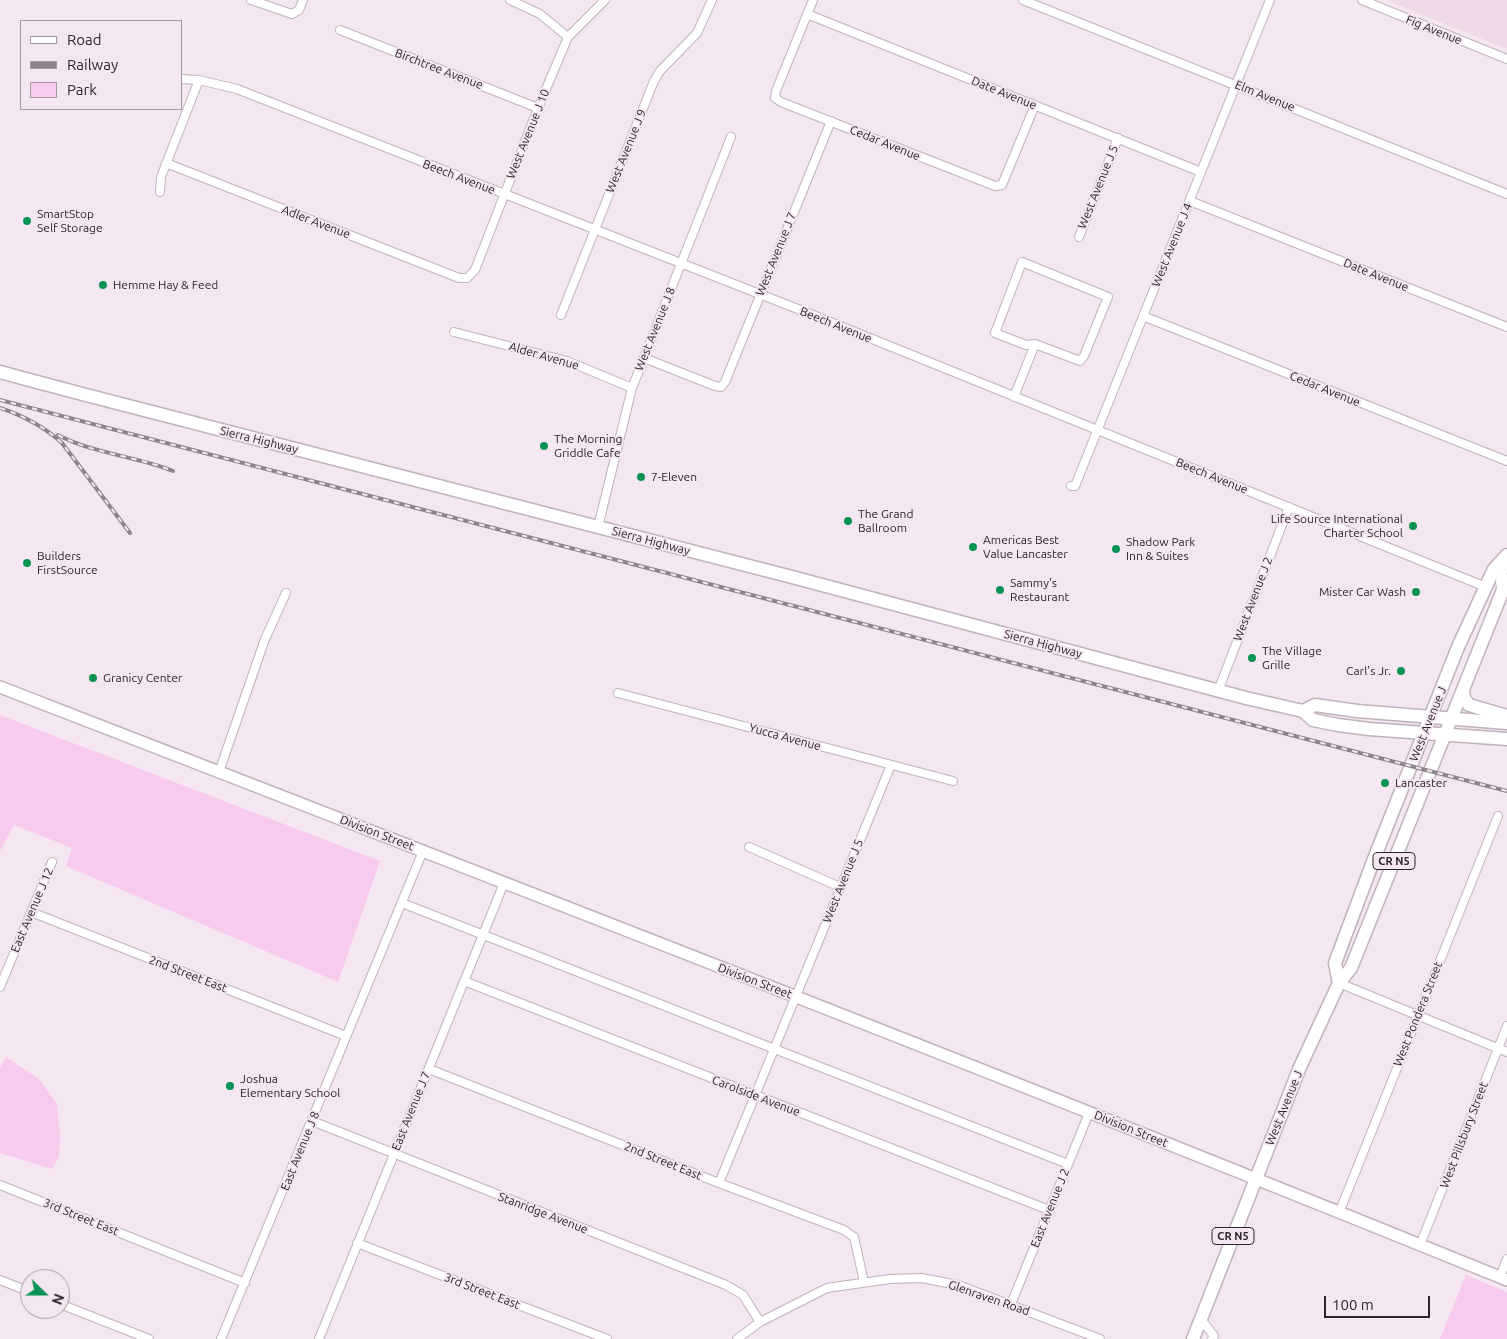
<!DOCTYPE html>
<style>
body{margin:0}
#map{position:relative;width:1507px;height:1339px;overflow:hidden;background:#f5e7f1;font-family:Ubuntu,sans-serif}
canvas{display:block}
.legend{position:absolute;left:20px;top:20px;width:162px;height:90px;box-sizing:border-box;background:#f5e7f1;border:1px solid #a499a1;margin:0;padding:6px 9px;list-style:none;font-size:15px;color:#2a2529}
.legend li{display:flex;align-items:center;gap:10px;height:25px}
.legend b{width:25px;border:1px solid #a499a1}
.north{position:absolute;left:20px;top:1269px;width:50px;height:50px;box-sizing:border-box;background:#f5e7f1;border:1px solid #a499a1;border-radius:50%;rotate:112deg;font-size:14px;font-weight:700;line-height:20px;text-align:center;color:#2a2529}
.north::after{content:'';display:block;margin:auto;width:18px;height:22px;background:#089353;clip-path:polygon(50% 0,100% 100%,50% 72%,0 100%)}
.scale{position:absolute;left:1324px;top:1296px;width:106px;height:22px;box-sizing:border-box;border:2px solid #2a2529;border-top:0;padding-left:6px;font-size:15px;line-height:18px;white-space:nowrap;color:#2a2529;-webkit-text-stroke:4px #f5e7f1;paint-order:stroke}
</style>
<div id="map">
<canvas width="1507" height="1339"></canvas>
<ul class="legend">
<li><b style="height:6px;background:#fff"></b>Road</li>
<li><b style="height:6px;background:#8d848b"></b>Railway</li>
<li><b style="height:14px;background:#f8caed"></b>Park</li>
</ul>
<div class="north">N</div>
<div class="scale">100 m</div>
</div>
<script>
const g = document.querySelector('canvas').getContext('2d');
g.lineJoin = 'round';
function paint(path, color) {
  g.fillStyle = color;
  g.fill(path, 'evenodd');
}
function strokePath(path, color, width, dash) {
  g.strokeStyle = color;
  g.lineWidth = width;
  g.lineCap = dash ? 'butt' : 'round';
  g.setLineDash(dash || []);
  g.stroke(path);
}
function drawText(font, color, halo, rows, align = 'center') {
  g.font = font + ' Ubuntu,sans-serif';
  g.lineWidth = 4;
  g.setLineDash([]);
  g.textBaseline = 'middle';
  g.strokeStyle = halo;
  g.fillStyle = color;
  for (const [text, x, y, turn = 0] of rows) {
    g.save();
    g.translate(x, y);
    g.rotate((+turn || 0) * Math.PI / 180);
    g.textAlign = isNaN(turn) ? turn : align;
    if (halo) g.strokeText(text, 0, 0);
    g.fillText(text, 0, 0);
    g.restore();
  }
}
const built = new Path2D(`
 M1386,0H1507V49Z`);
const green = new Path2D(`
 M0,715L380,861L338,982L66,866L72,848L14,825L0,851Z
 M6,1057L39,1079L57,1104L60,1135L59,1156L52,1169L0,1153V1068Z
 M1466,1275L1507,1292V1339H1440Z`);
const street = new Path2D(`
 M251,0L292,14L299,10L303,0
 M510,0L540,14L568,37
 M813,0L776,91L775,98L781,102L995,186L1002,185L1035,105
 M1023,0L1507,194
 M1362,0L1507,59
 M807,14L1201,172
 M340,30L538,108
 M181,79L199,80L237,89L808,313L1486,587
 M166,163L459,278H467L475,270L538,108L568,37L605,0
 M160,192L161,177L199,80
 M1190,201L1507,327
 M1079,237L1118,138
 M1022,262L1108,297L1084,356L1080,361L1035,344L1026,345L995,333Z
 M561,315L654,81L660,71L697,33L712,0
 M1143,316L1507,461
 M454,332L567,361L632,388
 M644,358L715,386L721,387L725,382L831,121
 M1014,397L1035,344
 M1071,486H1075L1270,0
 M598,527L632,388L731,137
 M1501,589L1500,580L1507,560
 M1218,691L1289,507
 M618,693L953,781
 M219,772L265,639L286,593
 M749,847L840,887
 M402,903L1068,1164
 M31,912L346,1036
 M464,981L1049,1210
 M1339,983L1507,1052
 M0,987L52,862
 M429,1069L719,1183L844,1230L854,1237L864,1282
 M312,1121L726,1285L743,1295L760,1322
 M719,1183L891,765
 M0,1185L245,1283
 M1339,1213L1498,816
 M357,1243L607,1339
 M1420,1245L1507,1026
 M1500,1277L1507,1259
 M0,1280L30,1292
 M60,1304L149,1339
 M1011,1304L1089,1113
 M1201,1319L1214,1336L1212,1339
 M221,1339L423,851
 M319,1339L504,883
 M737,1339L760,1322L827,1288L890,1279L921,1278L958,1285L1100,1339`);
const secondary = new Path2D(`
 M0,687C503,882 1007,1077 1507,1280`);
const primary = new Path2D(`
 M0,372L86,395L792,577L1246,698L1303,711L1313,720L1338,725L1369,729L1507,739
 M1463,691L1464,698L1469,705L1507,716
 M1303,711L1315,705L1357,711L1507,723
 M1339,983L1335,963L1374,859L1458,647L1494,569L1507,555
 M1193,1339L1300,1067L1339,983L1351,968L1507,580`);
const rail = new Path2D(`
 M0,400L1507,791
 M0,408C24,416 43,426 62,443L130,533
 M58,435C94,454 136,456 173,471`);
const markers = [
 [27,221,5,"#089353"],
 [103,285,5,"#089353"],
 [544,446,5,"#089353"],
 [641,477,5,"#089353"],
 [848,521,5,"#089353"],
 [1413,526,5,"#089353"],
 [973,547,5,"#089353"],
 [1116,549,5,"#089353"],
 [27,563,5,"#089353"],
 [1000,590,5,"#089353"],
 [1416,592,5,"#089353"],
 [1252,658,5,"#089353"],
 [1401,671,5,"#089353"],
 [93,678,5,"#089353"],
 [1385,783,5,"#089353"],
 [230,1086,5,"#089353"]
];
const shields = [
 [1394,861,42],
 [1233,1236,42]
];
const shieldNames = [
 ["CR N5",1394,861],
 ["CR N5",1233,1236]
];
const streetNames = [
 ["Fig Avenue",1434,30,22],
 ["Birchtree Avenue",439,69,21],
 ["Date Avenue",1004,93,22],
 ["Elm Avenue",1265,96,22],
 ["West Avenue J 10",528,134,-68],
 ["Cedar Avenue",885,143,22],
 ["West Avenue J 9",626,151,-68],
 ["Beech Avenue",459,177,21],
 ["West Avenue J 5",1098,187,-68],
 ["Adler Avenue",316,222,21],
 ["West Avenue J 4",1172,245,-68],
 ["West Avenue J 7",776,254,-68],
 ["Date Avenue",1376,275,22],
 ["Beech Avenue",836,325,22],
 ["West Avenue J 8",655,329,-68],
 ["Alder Avenue",544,356,16],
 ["Cedar Avenue",1325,389,22],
 ["Sierra Highway",259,440,14],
 ["Beech Avenue",1212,476,22],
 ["Sierra Highway",651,541,15],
 ["West Avenue J 2",1253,599,-69],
 ["Sierra Highway",1043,644,15],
 ["West Avenue J",1428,724,-68],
 ["Yucca Avenue",785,737,15],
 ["Division Street",377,833,21],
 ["West Avenue J 5",843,881,-68],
 ["East Avenue J 12",32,910,-67],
 ["2nd Street East",188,974,21],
 ["Division Street",755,981,21],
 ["West Pondera Street",1418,1014,-68],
 ["Carolside Avenue",756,1096,21],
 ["West Avenue J",1284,1108,-68],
 ["East Avenue J 7",411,1111,-68],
 ["Division Street",1131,1129,22],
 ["West Pillsbury Street",1464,1135,-69],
 ["East Avenue J 8",300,1151,-68],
 ["2nd Street East",663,1161,22],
 ["East Avenue J 2",1050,1208,-68],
 ["Stanridge Avenue",543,1213,21],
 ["3rd Street East",81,1217,22],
 ["3rd Street East",482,1291,21],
 ["Glenraven Road",989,1298,19]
];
const poiNames = [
 ["SmartStop",37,214],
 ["Self Storage",37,228],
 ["Hemme Hay & Feed",113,285],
 ["The Morning",554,439],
 ["Griddle Cafe",554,453],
 ["7-Eleven",651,477],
 ["The Grand",858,514],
 ["Ballroom",858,528],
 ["Life Source International",1403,519,"right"],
 ["Charter School",1403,533,"right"],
 ["Americas Best",983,540],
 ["Value Lancaster",983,554],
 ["Shadow Park",1126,542],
 ["Inn & Suites",1126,556],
 ["Builders",37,556],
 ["FirstSource",37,570],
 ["Sammy's",1010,583],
 ["Restaurant",1010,597],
 ["Mister Car Wash",1406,592,"right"],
 ["The Village",1262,651],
 ["Grille",1262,665],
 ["Carl's Jr.",1391,671,"right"],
 ["Granicy Center",103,678],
 ["Lancaster",1395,783],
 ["Joshua",240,1079],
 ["Elementary School",240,1093]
];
paint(built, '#edd9e8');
paint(green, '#f8caed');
strokePath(street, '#bfb2bc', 10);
strokePath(secondary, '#bfb2bc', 14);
strokePath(primary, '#bfb2bc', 15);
strokePath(street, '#fff', 8);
strokePath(secondary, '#fff', 11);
strokePath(primary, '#fff', 12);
strokePath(rail, '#8d848b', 4);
strokePath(rail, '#f5e7f1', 2, [5.5]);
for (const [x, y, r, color] of markers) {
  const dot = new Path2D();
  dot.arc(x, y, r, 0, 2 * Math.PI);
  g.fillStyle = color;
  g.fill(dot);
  strokePath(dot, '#f5e7f1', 2);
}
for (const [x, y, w] of shields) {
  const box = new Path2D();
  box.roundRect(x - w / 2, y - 8.5, w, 17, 4);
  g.fillStyle = '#f5e7f1';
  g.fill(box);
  strokePath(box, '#2a2529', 1);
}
drawText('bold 11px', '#2a2529', null, shieldNames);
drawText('12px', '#2a2529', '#f5e7f1', streetNames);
drawText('12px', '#2a2529', '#f5e7f1', poiNames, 'left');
</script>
